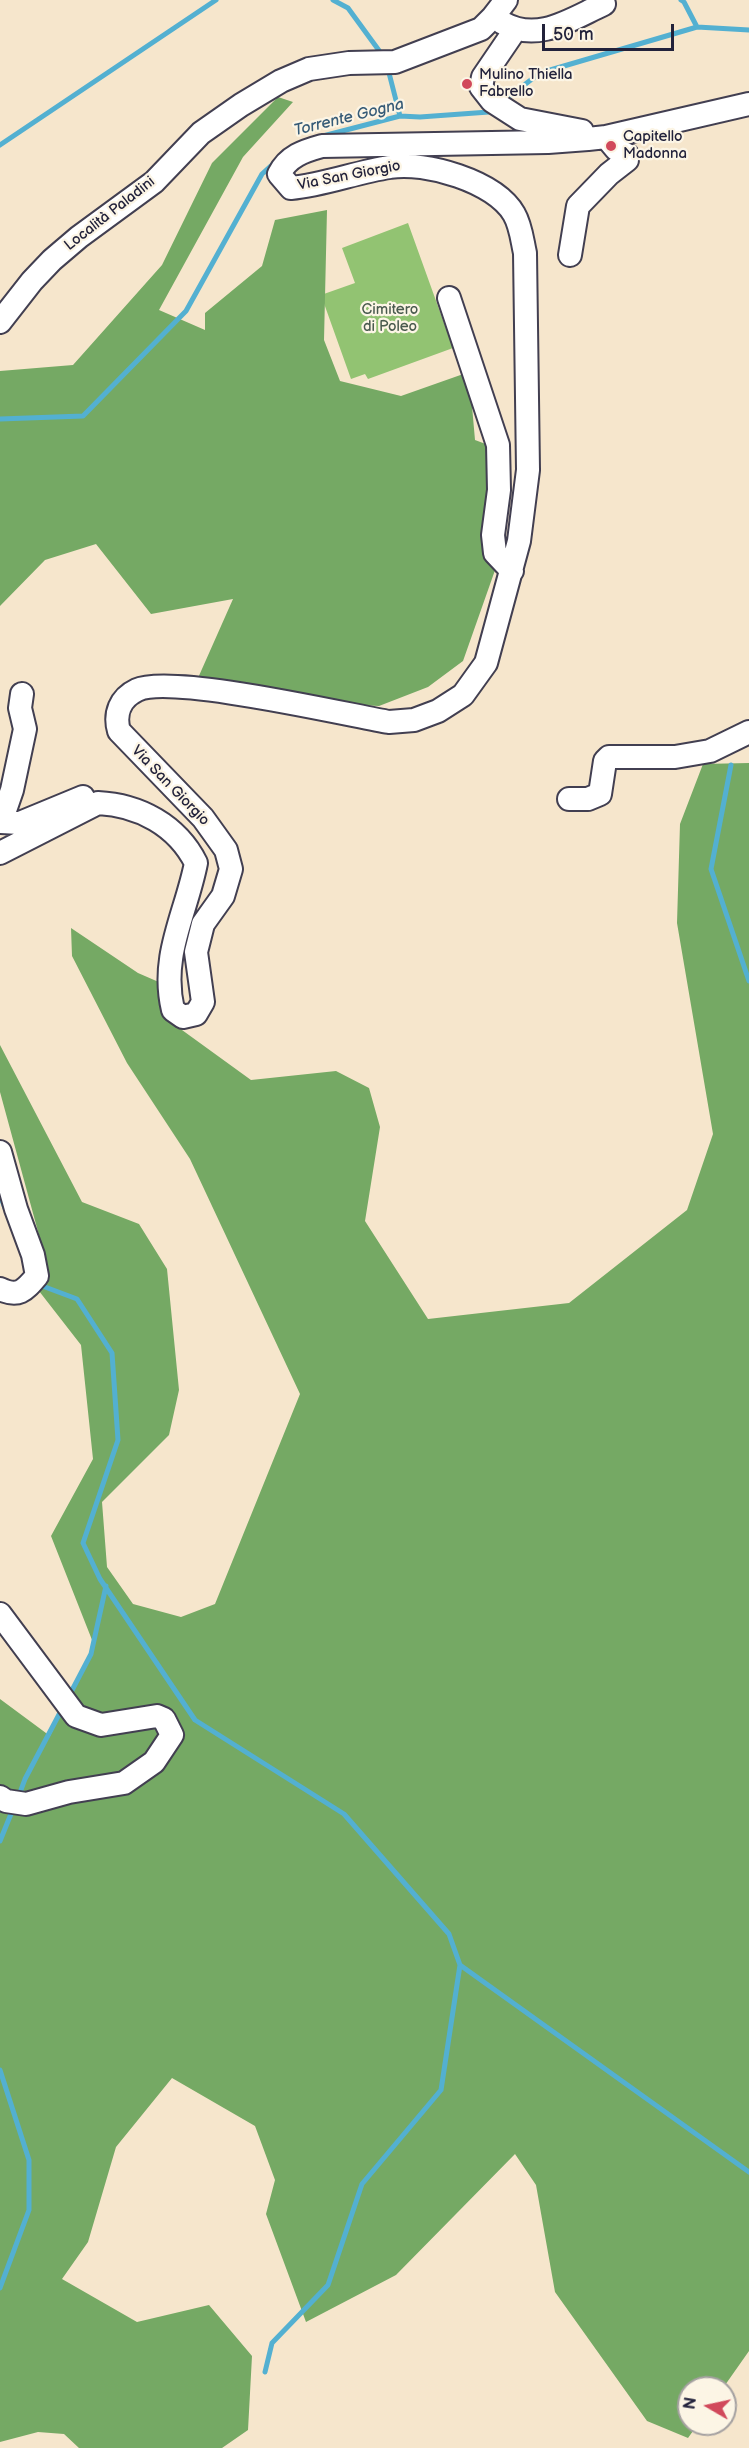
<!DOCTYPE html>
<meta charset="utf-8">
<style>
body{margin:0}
#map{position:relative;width:749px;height:2448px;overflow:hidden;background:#f6e6cc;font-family:"Balsamiq Sans",sans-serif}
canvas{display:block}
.north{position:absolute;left:677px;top:2376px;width:60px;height:60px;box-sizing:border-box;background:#fcf5e5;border:2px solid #a5a1a1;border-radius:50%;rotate:279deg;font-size:16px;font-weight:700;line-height:24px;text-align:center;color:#22223b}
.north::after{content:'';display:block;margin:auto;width:21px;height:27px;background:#d1495b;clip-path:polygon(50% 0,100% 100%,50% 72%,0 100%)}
.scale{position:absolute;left:542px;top:24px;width:132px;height:27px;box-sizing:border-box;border:3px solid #22223b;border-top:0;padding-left:8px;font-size:18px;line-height:21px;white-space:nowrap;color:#22223b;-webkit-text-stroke:4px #fcf5e5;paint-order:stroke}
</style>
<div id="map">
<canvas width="749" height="2448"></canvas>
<div class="north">N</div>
<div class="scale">50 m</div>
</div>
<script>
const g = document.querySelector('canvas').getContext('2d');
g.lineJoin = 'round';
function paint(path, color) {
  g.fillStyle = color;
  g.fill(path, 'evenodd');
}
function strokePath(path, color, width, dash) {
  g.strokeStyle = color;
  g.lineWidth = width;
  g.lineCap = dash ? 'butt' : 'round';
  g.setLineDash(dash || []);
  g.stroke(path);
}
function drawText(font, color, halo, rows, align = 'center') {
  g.font = font + ' "Balsamiq Sans",sans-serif';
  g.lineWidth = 4.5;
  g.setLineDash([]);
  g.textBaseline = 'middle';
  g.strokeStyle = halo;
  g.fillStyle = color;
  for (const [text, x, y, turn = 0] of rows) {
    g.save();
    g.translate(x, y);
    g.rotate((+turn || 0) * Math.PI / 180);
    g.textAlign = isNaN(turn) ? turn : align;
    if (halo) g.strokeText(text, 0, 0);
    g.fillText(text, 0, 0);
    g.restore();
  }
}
const green = new Path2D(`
 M408,223L453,348L368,379L365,374L351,379L321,295L355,283L342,248Z`);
const forest = new Path2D(`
 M278,97L293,102L243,157L159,310L205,330V313L262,266L275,220L327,210L324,340L340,381L401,396L469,372L475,440L491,446L500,556L463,661L428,687L379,706L321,703L198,678L233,599L151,614L96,544L45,560L0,606V371L73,365L162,265L212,163Z
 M749,763V2351L723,2388H689V2424H698L688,2438L647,2421L555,2292L536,2185L515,2154L396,2275L306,2322L266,2214L275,2180L255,2126L172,2078L116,2147L88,2242L62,2279L137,2322L209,2305L252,2356L248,2430L222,2448H79L64,2434L38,2432L0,2442V1699L50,1736L94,1645L51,1536L93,1459L81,1345L39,1291L49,1272L0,1092V1045L82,1202L139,1224L167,1269L179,1390L169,1435L102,1502L107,1567L133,1604L181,1617L215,1604L300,1394L190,1159L127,1063L72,956L71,928L138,973L161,983L182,1030L251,1080L336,1071L369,1088L380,1127L365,1221L428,1319L569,1303L687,1210L713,1134L677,923L680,824L703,764Z`);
const stream = new Path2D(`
 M333,0L348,8L383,56
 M681,0L684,2L697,27
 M388,69L400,116
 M503,101L540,73L697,27L749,30
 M323,136L400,116L420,117L489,112L493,109
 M0,145L216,0
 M0,419L83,416L186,311L262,174L274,163
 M731,765L711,869L749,981
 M0,1195L5,1208
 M37,1284L77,1299L112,1353L118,1440L83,1543L100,1579L195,1720L344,1814L449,1934L460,1965L441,2090L362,2184L328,2285L272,2343L265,2372
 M69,1696L91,1654L106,1586
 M18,1798L25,1779L63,1707
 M0,1841L13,1809
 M460,1965L749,2172
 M0,2070L29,2160V2210L0,2288`);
const minor = new Path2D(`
 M503,23C538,43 571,19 604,4
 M515,30L483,77L481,87L492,101L520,119L582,131
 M570,255L578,206L609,174L627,160V155L616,149L606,137
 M449,298L498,445L499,490L493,535L495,553L512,571
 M0,322L32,281L52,260L79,237L154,182L201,133L241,105L281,81L309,69L349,63L395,62L481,29L493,17L506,0
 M22,694L20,708L25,729L12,790L1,822L20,823L83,797
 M569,799H588L600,794L605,761L609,757H675L710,751L749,732
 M0,853L98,803C139,805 177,825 196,863C186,914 160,956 173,1010L183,1017L196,1014L203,1002L196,952L203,924L223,896L231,869L226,850L203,818L119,731C114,714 120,698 137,690C170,674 344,714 389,722L414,720L438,711L463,695L486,663L519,541L528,470L525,253C522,240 521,226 514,214C495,181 425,161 390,167C356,172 325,185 291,188L279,174C288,156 304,151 322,146L548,142L588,139L606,137L749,104
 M0,1152L16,1209L33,1255L37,1276C25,1290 19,1298 0,1289
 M0,1614L76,1716L101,1725L157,1716L164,1719L172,1735L154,1762L124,1783L69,1792L26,1804L6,1801L0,1797`);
const markers = [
 [467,84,6,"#d1495b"],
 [611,146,6,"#d1495b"]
];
const poiNames = [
 ["Mulino Thiella",479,75],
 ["Fabrello",479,92],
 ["Capitello",623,137],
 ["Madonna",623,154]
];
const streetNames = [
 ["Via San Giorgio",349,176,-11],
 ["Località Paladini",110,214,-38],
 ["Via San Giorgio",170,786,46]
];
const parkNames = [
 ["Cimitero",390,310],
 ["di Poleo",390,327]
];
const waterNames = [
 ["Torrente Gogna",349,118,-14]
];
paint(green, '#92c372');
paint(forest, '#75a964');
strokePath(stream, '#53b0d1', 5);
strokePath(minor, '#423f51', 26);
strokePath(minor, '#fff', 22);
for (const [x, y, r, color] of markers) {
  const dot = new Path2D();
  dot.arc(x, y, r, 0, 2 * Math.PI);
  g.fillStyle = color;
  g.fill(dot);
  strokePath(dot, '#fcf5e5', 2);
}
drawText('15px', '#22223b', '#fcf5e5', poiNames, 'left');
drawText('15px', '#22223b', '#fcf5e5', streetNames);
drawText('15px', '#495a4e', '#fcf5e5', parkNames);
drawText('italic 16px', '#365b77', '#fcf5e5', waterNames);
</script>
